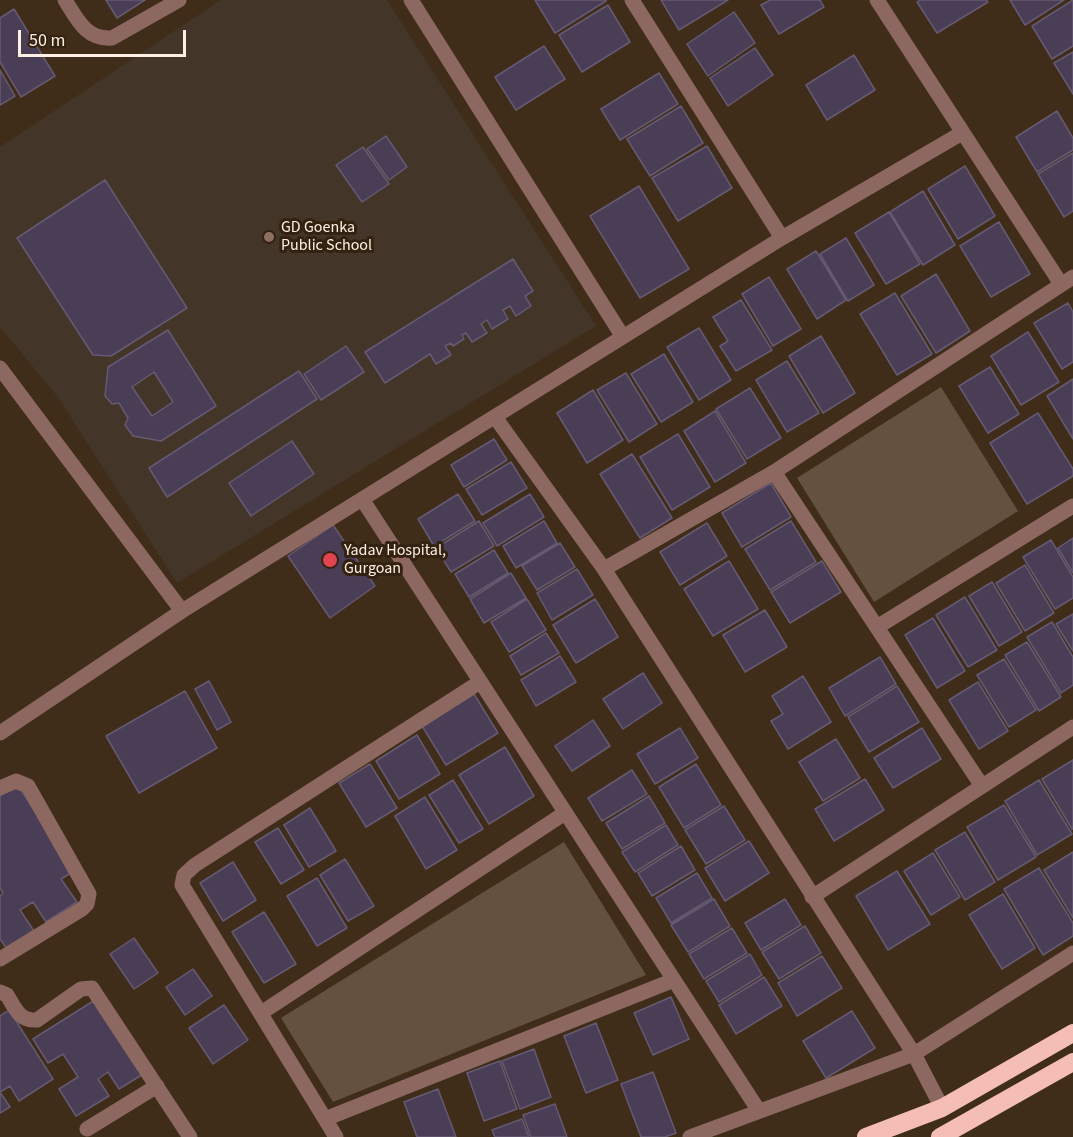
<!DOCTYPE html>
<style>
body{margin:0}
#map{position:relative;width:1073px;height:1137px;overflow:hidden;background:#3f2c19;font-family:"Source Sans 3",sans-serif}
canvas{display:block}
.scale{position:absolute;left:18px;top:30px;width:168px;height:27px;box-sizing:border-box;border:3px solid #fdf0e4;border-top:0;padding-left:8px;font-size:18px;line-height:21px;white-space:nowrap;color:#fdf0e4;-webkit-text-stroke:4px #342210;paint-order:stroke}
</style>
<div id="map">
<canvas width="1073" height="1137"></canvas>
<div class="scale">50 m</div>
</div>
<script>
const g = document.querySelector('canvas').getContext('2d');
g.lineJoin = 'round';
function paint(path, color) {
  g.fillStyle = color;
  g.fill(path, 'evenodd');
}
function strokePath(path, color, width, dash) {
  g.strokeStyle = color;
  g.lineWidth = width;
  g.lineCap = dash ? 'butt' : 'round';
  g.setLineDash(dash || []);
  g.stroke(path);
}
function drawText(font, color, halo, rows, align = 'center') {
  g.font = font + ' "Source Sans 3",sans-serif';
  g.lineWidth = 6;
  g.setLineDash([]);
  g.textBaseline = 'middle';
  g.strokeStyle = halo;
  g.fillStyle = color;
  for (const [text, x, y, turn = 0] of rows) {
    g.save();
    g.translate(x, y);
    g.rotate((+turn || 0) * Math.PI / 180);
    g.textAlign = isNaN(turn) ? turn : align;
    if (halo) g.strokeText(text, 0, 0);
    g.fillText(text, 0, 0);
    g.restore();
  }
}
const education = new Path2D(`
 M221,0H387L596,326L177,583L57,396L0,327V147Z`);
const green = new Path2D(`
 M941,387L1018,511L874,602L797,478Z
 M564,842L646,975L333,1102L281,1018Z`);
const building = new Path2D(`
 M106,0H145L117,18Z
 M535,0H606V1L555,33Z
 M661,0H728L679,30Z
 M770,0H820L824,7L779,34L761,5Z
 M920,0H986L988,2L937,33L917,2Z
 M1010,0H1064L1025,25Z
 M1073,0V46L1052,59L1032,26Z
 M608,5L630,42L582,72L559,35Z
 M14,9L55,76L21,97L0,62V18Z
 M734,12L755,43L708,76L687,44Z
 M544,46L565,79L516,110L495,77Z
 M755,48L773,75L728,106L710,78Z
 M1073,52V94L1054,63Z
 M854,55L875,90L827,120L806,85Z
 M0,70L15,96L0,105Z
 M659,73L678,104L620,140L601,109Z
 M681,106L703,143L650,176L627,139Z
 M1057,111L1073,138V150L1037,172L1016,137Z
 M386,136L407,167L389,180L367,149Z
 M707,146L732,188L678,221L652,178Z
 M363,147L389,184L362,202L336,165Z
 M1073,153V211L1064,217L1038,174Z
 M965,166L995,216L958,239L928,189Z
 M105,180L187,308L111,356L93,355L17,238Z
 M639,186L689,269L640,298L590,216Z
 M923,191L955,245L923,265L890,212Z
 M889,212L920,264L886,284L855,233Z
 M999,222L1030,274L991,297L960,246Z
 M846,238L874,285L848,301L820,254Z
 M816,251L846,300L817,319L787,269Z
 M513,259L533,291L525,296L531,306L516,316L510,306L503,310L508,319L492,329L487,320L481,324L487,333L472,342L466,333L462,335L464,339L453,346L451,343L445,346L451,355L436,364L430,354L385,383L365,352Z
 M936,274L970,331L936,353L901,296Z
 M769,277L801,329L773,346L742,294Z
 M895,293L932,354L897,375L860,314Z
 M741,300L772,350L736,371L720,346L728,341L713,317Z
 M1068,303L1073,312V362L1062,369L1034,323Z
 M699,328L731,380L699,400L667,347Z
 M168,330L216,406L161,441L133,436L125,425L128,418L119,403L112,404L105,396L108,367ZM154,372L173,402L152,416L132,387Z
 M1028,332L1059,382L1021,405L991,356Z
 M821,336L855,393L823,413L789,356Z
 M346,346L364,372L321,400L304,374Z
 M664,354L693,402L661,422L631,374Z
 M787,361L819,413L787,432L756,380Z
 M990,367L1019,414L988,433L959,386Z
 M299,371L317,399L167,497L149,468Z
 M626,373L657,424L629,442L597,390Z
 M1073,379V439L1047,396Z
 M750,388L781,438L747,459L716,409Z
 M593,390L623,440L587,463L557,413Z
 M715,411L746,463L715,482L684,431Z
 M1038,413L1073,469V476L1027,504L990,443Z
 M678,434L710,487L672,510L640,457Z
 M494,439L507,460L464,487L451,465Z
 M292,441L314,474L251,516L229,483Z
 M632,454L672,518L640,538L600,474Z
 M511,462L527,488L482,515L466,489Z
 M771,483L791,517L742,547L722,513Z
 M458,494L475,521L434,546L418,519Z
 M530,494L544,517L497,546L483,523Z
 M479,521L494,546L451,572L436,548Z
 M544,521L557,543L516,568L503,546Z
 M791,521L816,562L770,590L745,549Z
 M707,523L727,556L680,585L660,552Z
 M333,525L375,586L330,618L288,556Z
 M1073,538V573L1058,548Z
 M1051,540L1073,577V598L1055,609L1023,557Z
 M560,543L575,567L537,590L522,566Z
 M494,550L508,573L469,597L455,574Z
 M729,561L758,609L713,636L684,589Z
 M822,561L841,592L790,623L771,592Z
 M1025,565L1054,613L1025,631L996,583Z
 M577,569L593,595L552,620L537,593Z
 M511,573L526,598L484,623L470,599Z
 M992,582L1022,632L999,646L969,596Z
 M965,597L997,650L968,667L936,615Z
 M527,599L546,630L509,652L491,622Z
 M595,599L618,637L576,663L553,625Z
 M765,610L787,647L745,672L723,635Z
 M1073,614V651L1056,624Z
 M933,618L965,671L937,688L905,635Z
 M1052,622L1073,657V685L1061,693L1027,637Z
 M546,633L559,653L521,675L510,656Z
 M1027,642L1061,697L1039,711L1005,655Z
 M560,656L576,682L536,706L521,680Z
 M880,657L896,684L845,716L829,688Z
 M1004,659L1036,710L1009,727L977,675Z
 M643,673L662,703L623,729L603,699Z
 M803,676L831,722L788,749L771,721L783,714L772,696Z
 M209,681L231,722L217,730L195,689Z
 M978,682L1008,731L979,749L949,700Z
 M897,686L919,722L869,752L848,717Z
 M185,691L217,748L139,793L106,736Z
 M474,694L498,733L446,765L422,726Z
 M593,720L610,746L572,771L555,746Z
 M680,728L698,758L655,784L637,754Z
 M922,728L941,759L893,788L874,758Z
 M417,735L440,774L399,799L376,761Z
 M836,739L860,778L823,801L799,762Z
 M505,747L534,796L489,824L459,775Z
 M1073,760V829H1072L1042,779Z
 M370,764L397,808L366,827L339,783Z
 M696,764L721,805L684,828L659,787Z
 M632,770L647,794L602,821L588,798Z
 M865,779L884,810L834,841L815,809Z
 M453,780L483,829L459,843L429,795Z
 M1039,780L1072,834L1037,855L1005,801Z
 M17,784L74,871L61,879L77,902L46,922L33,902L20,910L34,931L7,949L0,939V896L3,893L0,888V796Z
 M649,796L665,823L622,849L606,823Z
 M425,797L457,850L426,869L395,816Z
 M1004,805L1036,857L998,880L967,827Z
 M724,806L745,840L706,864L685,830Z
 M310,808L336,851L309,867L284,825Z
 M666,825L678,845L635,872L622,852Z
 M278,828L304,870L281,884L255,842Z
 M965,832L995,882L965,900L935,850Z
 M749,841L769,873L725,901L705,868Z
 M681,846L695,870L652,896L638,873Z
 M1073,852V918L1044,870Z
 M933,853L960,897L931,915L904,871Z
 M345,859L374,906L348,921L320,875Z
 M233,862L256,900L223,921L200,883Z
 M1039,868L1073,923V936L1043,955L1004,889Z
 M897,871L930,924L888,950L856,896Z
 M697,873L712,898L671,923L656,898Z
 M317,878L347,928L317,946L287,896Z
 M1003,894L1035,948L1002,969L969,915Z
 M714,899L730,926L688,952L671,925Z
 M785,899L801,925L761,950L745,923Z
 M264,912L296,964L264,983L232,932Z
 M805,926L821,953L779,979L762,952Z
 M732,928L747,953L704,979L689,954Z
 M134,938L158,973L134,989L110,954Z
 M750,954L762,975L719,1002L706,981Z
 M822,956L842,988L797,1016L778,983Z
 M193,969L212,996L185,1015L166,987Z
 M764,977L782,1006L736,1034L719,1005Z
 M671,997L689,1039L653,1055L634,1013Z
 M98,998L145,1073L119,1089L108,1072L98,1079L109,1096L76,1116L59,1089L78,1077L63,1054L48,1063L33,1039Z
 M224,1005L248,1040L213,1064L189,1028Z
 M9,1010L53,1079L19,1101L10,1086L0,1092L10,1107L0,1113V1016Z
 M852,1011L875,1048L826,1078L803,1041Z
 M596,1023L618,1080L586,1093L564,1036Z
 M534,1049L551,1097L520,1109L502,1061Z
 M500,1061L517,1109L484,1121L467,1073Z
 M653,1072L676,1133L665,1137H641L621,1084Z
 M438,1089L456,1137H417L404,1102Z
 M555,1104L567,1137H531L523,1115Z
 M522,1119L529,1137H495L492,1130Z`);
const minor = new Path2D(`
 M65,0C77,19 86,40 112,38L179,0
 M411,0L623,337
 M632,0L782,238
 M877,0L1061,284
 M0,368L182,611
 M495,417L604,569L914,1054L942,1108
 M774,472L982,786
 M362,499L759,1111
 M604,569L774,472L1073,277
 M877,627L1073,506
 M0,733L182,611L782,238L962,133
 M0,788L16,781L28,786L89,894L87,904L82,909L0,959
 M812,897L1073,727
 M0,992L7,995C15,1008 19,1021 37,1020L81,989L92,988L190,1137
 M261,1013L565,813
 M325,1119L674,980
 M87,1129L157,1086
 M336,1137L182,885L184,875L195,865L480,682
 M690,1137L914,1054L1073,953`);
const highway = new Path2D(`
 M866,1137L942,1108L1073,1033
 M940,1137L1073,1062`);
const markers = [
 [269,237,6,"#8d6e63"],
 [330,560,8,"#e0444e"]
];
const poiNames = [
 ["GD Goenka",281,228],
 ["Public School",281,246],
 ["Yadav Hospital,",344,551],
 ["Gurgoan",344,569]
];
paint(education, '#433528');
paint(green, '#65513f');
paint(building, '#493e55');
strokePath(building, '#665a73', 1.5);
strokePath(minor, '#8d6861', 15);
strokePath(highway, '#f5beb4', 18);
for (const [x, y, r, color] of markers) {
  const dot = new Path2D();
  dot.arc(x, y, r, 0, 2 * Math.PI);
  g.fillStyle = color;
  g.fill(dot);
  strokePath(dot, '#342210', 2);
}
drawText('16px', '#fdf0e4', '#342210', poiNames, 'left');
</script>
